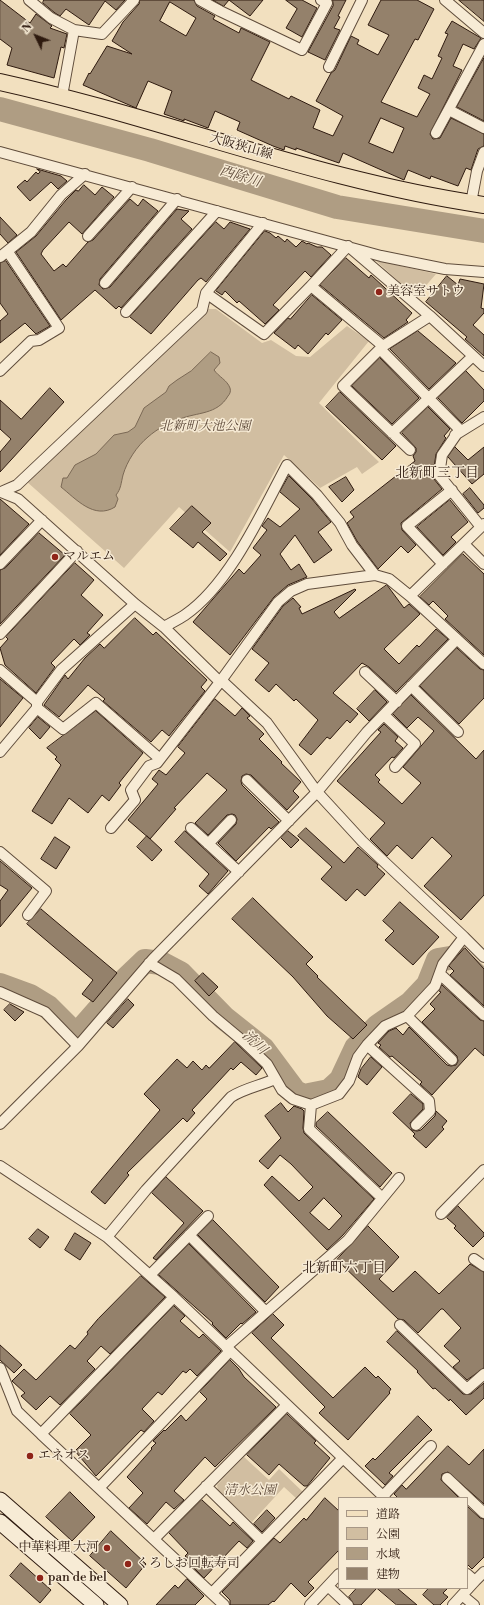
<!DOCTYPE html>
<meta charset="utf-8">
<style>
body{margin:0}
#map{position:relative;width:484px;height:1605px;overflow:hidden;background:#f2e0bf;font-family:"Libre Bodoni","Noto Serif JP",serif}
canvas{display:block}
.legend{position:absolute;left:338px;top:1497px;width:130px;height:92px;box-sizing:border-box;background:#f7ebd5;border:1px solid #a79786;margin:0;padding:5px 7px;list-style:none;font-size:12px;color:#2e1a0f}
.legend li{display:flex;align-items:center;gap:8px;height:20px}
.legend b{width:20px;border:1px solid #a79786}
.north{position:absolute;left:16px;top:16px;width:40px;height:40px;-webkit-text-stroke:3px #f7ebd5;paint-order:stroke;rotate:313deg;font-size:11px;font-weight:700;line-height:16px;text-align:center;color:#2e1a0f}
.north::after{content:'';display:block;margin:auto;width:14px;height:18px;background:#2e1a0f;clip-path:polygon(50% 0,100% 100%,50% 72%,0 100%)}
</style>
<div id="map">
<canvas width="484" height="1605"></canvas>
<ul class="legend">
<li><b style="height:5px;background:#f2e0bf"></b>道路</li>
<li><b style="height:11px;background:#d1bea1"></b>公園</li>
<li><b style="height:11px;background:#af9d83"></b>水域</li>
<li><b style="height:11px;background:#94816b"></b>建物</li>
</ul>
<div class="north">N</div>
</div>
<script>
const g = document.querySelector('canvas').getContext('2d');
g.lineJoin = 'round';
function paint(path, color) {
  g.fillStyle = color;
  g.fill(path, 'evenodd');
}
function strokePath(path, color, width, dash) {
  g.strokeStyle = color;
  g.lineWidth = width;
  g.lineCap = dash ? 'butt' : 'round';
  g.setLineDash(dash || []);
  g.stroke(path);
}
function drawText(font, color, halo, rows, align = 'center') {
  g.font = font + ' "Libre Bodoni","Noto Serif JP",serif';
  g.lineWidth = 3;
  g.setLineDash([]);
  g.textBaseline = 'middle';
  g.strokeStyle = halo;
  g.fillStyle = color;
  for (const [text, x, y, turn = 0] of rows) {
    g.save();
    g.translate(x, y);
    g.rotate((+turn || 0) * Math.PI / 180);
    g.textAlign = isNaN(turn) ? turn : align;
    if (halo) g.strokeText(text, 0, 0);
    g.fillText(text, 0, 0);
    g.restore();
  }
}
const green = new Path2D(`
 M375,260L436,274L416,297Z
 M208,309H216L262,343L271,340L296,356L310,357L347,326L369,341L319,403L379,462L362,474L357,467L320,488L284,455L230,552L179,507L124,568L26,481Z
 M244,1457L269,1480L279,1469L303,1492L297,1499L284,1487L252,1522L218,1490L217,1485Z`);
const water = new Path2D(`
 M211,352L219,357L220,363L214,370C219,377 227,380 230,388C231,391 230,394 228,396C217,415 197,412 180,419C168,423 157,429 148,437C137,446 127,461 123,475C121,483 121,489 116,495L118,499L115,507C94,520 76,499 61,487L63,478H67L75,465L96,454L114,435L128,432L135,427L144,408L166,392L169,386L177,380L191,371Z`);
const river = new Path2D(`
 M0,109L150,150L337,207L484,231
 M0,985L30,996L48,1007L72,1031L81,1030L124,981L145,961L161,963L180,973L224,1018L263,1049L295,1092L304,1096L329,1091L341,1080L356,1048L378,1026L411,1003L428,985L438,960L456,957L484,982`);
const building = new Path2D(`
 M0,0L30,23L36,14L52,26L50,28L67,34L64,48L61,47L54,78L7,65L12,48L0,39Z
 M44,0H125L116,10L105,1L89,25L66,9L60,16L55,13L43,3Z
 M140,0H194L197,6L215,16L213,19L239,33L241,28L270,42L251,80L289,99L291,96L320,110L313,128L333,136L343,116L316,101L331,73L335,70L351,36L359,40L357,44L378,55L389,35L368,25L381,0H417L434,9L418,40L415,39L381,102L417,117L430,94L418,88L424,75L432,79L442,58L438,56L448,34L445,33L452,21L481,38L474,49L463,44L453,66L462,70L430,134L433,139L440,138L451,118L484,134V146L478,149L471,170L466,168L458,186L431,176L430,179L408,170L404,180L343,153L339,163L296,148V150L285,146L284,150L273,146L237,130L240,122L215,111L208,128L184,119V121L164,114L172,91L148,81L136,108L83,85L89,73L90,74L107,46L132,54L112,41L123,22L139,4ZM170,2L196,18L186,36L160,21ZM381,118L404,128L393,153L369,143Z
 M213,0H263L250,16L229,0L224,6Z
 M286,0H302L317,8L302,37L286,28L297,9Z
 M333,0H346L338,16L340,17L334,28L340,30L325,60L308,52L333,6Z
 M459,0H484V21Z
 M484,58V121L457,107Z
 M37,169L61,176L67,181L58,189L51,182L30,201L17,187L25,180L27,182L36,172L38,174L40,172Z
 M84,185L95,195L102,187L114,197L82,234L69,222L43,250L41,254L54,271L63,264L66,267L88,242L93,240L130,199L138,206L143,199L158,211L100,279L99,285L103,289L110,287L177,209L189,211L181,219L192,229L121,308L119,306L116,309L95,290L61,320L16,252L36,236L66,200L76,190L78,191Z
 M0,217L17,235L8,243L0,234Z
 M216,222L224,229L230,222L250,229L206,282L201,278L198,280L151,334L130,317Z
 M265,231L270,233L276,238L278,236L285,242L287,239L296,247L302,241L307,244L308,243L317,247H322L331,255L311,277L305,271L273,305L279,310L265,324L239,301L237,303L225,291L222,295L216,291Z
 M346,258L369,278L371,275L412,313L406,320L408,322L384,338L320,285Z
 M6,261L50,326L36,334L25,323L0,343V321L8,314L0,303V263Z
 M447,276L458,285L460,279L484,284L481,308L484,309V313L473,325L484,335V356L465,339L467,337L426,302Z
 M312,295L342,320L328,335L326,333L308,354L298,345L295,349L274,333L288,318L290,319Z
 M418,331L456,363L429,389L390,349Z
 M380,358L419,398L392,424L352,386Z
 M466,371L484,390V401L462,423L438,398Z
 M50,388L64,402L0,472V452L11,439L0,429V400L21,419Z
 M340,392L396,446L382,460L326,407Z
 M428,407L450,429L444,436L446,438L436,454L433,474L434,479L442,489L401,523L402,530L416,545L408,553L401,546L378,569L357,541L347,523L354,517L350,512L415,461L413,456L416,452V448L402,433Z
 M455,447L468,460L484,447V474L472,484L448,457Z
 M289,476L312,499L331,522L318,532L332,550L314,563L295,535L280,554L291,570L299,564L307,577L288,585L274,597L230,655L193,622L239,569L244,574L261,555L253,548L267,530L262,526L268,518L280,527L300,509L280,492Z
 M346,477L354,490L342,502L329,487Z
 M470,488L484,505V508L478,513L463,494Z
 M0,499L29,524L0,555Z
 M450,500L468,522L451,537L456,542L443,555L417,527Z
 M192,506L211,523L202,532L227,554L220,561L198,542L193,548L170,529Z
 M39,533L65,555L0,624V570L5,568Z
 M463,554L484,574V655L445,619L448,616L433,601L429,605L420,597Z
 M75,563L94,580L81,595L103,615L87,633L90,635L80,645L74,639L51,663L55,667L36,693L5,665L0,648L8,639L6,637Z
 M387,585L404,608L409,604L420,614L384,649L399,664L417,645L419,647L436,629L448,639L396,692L369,667L362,663L333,693L358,714L350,723L347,720L330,739L327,737L311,755L299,745L318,720L296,699L294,701L276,684L269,692L255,680L269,663L252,649L283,606L293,598L301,607L299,608L302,614L355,589L356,590L334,612L339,618Z
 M135,618L153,635L156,632L207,680L201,687L205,691L169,736L162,730L151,742L103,701L105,699L88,685L59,717L44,705L65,675L68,679L85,658L100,644L104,648Z
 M457,648L480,669L484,670V698L459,724L420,686Z
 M0,679L23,698L0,727Z
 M375,690L387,702L369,721L357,709Z
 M411,695L476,759L484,750V895L461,920L424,886L452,856L432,837L412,859L397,845L387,856L370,839L385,823L337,781L381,732L378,730L384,724L398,737L395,741L403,748L394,758L392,757L375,775L380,780L378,782L402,804L421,783L403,767L434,731L418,717L407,728L393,714Z
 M215,699L235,716L242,708L250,716L247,718L264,734L259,739L282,762L281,763L301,782L293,791L299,797L287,810L251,775L246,774L242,776L241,781L242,785L279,822L271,829L269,827L236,861L218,843L236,824L237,819L235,815L232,814L227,815L208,835L195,823L227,790L207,773L174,808L176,809L150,839L128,820L158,784L152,779L159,770L166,775L185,753L178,747Z
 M96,711L143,753L119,783L121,785L109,801L102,795L88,813L69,798L52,824L32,811L61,765L55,759L57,757L47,748Z
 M38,717L50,727L40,739L29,728Z
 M306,828L344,863L358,847L378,865L377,867L385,874L365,896L357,889L346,901L321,879L332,867L298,836Z
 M185,831L228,871L208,894L199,886L209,874L175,842Z
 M288,831L299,840L291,848L281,838Z
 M147,836L162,850L152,861L137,847Z
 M55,837L70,847L56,869L41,859Z
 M0,861L32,888L0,927V901L8,890L0,885Z
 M253,898L313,957L306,964L318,976L317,977L367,1025L353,1039L327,1016L293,977L232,919Z
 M400,902L439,937L413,965L385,940L394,931L383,921Z
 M41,909L117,973L93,1002L82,994L93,980L27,924Z
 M465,948L484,969V1006L450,975L454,971L449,966Z
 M203,973L218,987L209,996L195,981Z
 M442,985L480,1020L484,1021V1056L475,1048L432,1095L420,1084L422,1082L392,1056L390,1057L379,1047L381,1045L378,1043L389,1031L396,1028L403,1035L409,1027L447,1065L451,1066L456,1065L458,1061L457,1056L422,1022L435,1009L430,1004L441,992L439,991Z
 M128,999L134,1005L113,1028L107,1023Z
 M10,1004L24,1012L15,1021L4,1010Z
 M235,1042L262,1068L256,1075L241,1062L233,1070L231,1068L192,1110L195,1113L187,1122L183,1118L127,1173L129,1175L105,1204L91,1192L160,1110L144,1094L177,1059L187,1068L193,1061L202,1070L206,1065L209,1068Z
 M371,1057L382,1067L367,1085L358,1077L361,1069Z
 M411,1094L423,1104V1109L410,1123L412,1130L417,1131L421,1130L435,1116L436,1111L447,1121L442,1127L444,1129L426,1148L413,1136L415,1134L393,1113Z
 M281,1103L288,1112L294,1106L302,1109L304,1111L303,1128L304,1133L374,1199L343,1235L327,1250L264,1185L272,1176L299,1201L313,1187L291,1164L280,1155L268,1169L259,1161L281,1138L265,1116ZM324,1198L342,1216L329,1230L310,1213Z
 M328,1112L392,1173L380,1187L316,1126V1123Z
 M166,1177L203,1211L156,1260L153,1258L184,1223L152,1193Z
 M458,1206L484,1233V1236L473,1247L454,1228L456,1226L447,1218Z
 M213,1220L279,1287L265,1302L198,1235Z
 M368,1226L399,1257L379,1279L393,1292L415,1271L439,1294L470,1264L484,1272V1368L467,1380L453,1367L460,1361L444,1346L461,1328L443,1309H441L418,1333L404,1320L398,1319L337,1260Z
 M38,1229L49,1237L40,1248L29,1239Z
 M75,1233L91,1243L80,1260L65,1250Z
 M189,1244L256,1312L242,1324L241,1323L226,1338L212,1324L213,1323L159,1275Z
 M141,1276L165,1297L110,1354L101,1346L87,1361L95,1369L60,1405L50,1396L36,1410L21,1396L25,1393L12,1381L24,1369L36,1380L70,1345L75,1349L88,1334L87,1332L98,1319Z
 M174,1306L185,1316L180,1321L199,1338L203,1334L221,1351L197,1376L190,1369L186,1373L183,1371L162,1395L158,1392L142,1409L154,1421L144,1432L141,1430L96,1476L75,1451L91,1435L70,1414Z
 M273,1314L284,1325L271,1338L333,1398L365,1367L376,1378L378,1376L391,1389L389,1392L390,1393L348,1440L319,1413L325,1407L252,1333Z
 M397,1331L463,1394H471L484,1383V1398L466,1415L450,1399L449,1401L435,1388L433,1389L417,1372L418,1371L387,1342Z
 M0,1345L22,1365L14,1373L0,1360Z
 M230,1360L239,1369L244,1377L276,1407L215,1467L205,1457L174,1491L184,1500L174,1509L166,1502L147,1524L129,1508L143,1493L127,1477L152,1449L151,1448L156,1443L153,1441L164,1430L165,1431L181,1415L186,1421L207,1399L200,1392Z
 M287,1414L316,1441L314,1443L330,1458L307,1486H304L279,1464L269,1475L247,1455Z
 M418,1416L432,1430L389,1473L393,1476L385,1485L365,1466L373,1458L375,1460L382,1453Z
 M448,1446L469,1465L484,1449V1504L448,1472L442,1474L441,1480L459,1498H398L394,1494L402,1485L406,1489Z
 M70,1492L95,1517L72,1541L46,1517Z
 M325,1498L339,1511V1550L308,1582L314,1588L305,1597L291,1583L274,1602L273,1601L268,1605H230V1600L222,1592L274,1538L280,1543L304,1518L306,1520Z
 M202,1500L230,1526L233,1522L253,1541L247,1548L239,1541L204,1578L192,1566L194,1564L185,1556L188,1553L169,1533Z
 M467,1506L480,1518L484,1519V1557L472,1569L467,1564Z
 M267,1510L275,1518L262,1532L254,1524Z
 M111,1531L146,1564L126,1588L90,1556Z
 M21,1563L51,1590L40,1603L10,1576Z
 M187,1579L204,1596L195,1605H156L175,1585L178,1588Z
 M357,1588H377L361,1605H354L349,1597Z
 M377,1588H397L417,1605H397Z
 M429,1588H448L443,1593L448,1597L440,1605H434L423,1595Z`);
const street = new Path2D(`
 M29,0L51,18L74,30L102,34L134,0
 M200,0L220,11L302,50L327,3L321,0
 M445,0L484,33
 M329,67L362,0
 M62,96L74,30
 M449,110L484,128
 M436,133L484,44
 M0,152L381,256L445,269L484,272
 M471,203L477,171L484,152
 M88,236L132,187
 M0,257L31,232L61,195L85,174
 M105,283L177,199
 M311,286L348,246L430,316
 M206,293L264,334L311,286L383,346
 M126,312L217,211
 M380,349L461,431
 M0,371L31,341L39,340L59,328L8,252
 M392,433L473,356
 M455,435L484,417
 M456,435L442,455L439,475L481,527
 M410,450L343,386L383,346L430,316L484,366
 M1,492L17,485L202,310L206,293L263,223
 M1,492L18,499L135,604
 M464,544L484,564
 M0,564L42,520
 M443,564L407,526L452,490
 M410,596L484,524
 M164,627C171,623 179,619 185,615C230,584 262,512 287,465L317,495L340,523L352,545L375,575
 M0,634L77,551
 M457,639L367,732L317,792L362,841L464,937
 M0,670L37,702
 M365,672L397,702
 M411,686L458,732
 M37,708L63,729L96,703L160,759
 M384,715L415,744L395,767
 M0,752L37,708V702L61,670L135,604L164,627L220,682L278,602L291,591L307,584L375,575L389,579L410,596L484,664
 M247,780L289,821
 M111,828L135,800L131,790L149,766L157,763L220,682
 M191,828L239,872
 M208,844L231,820
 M0,852L46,891L28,915
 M149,963L176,979L213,1016L243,1041L267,1064L282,1090L293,1099L311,1105L339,1094L349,1081L358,1057L367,1045L385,1026L407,1016L435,986L443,964L464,937L484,957
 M440,974L484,1015
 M0,992L45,1012L78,1046L0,1124
 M407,1016L452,1060
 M367,1045L429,1101L430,1111L416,1125
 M78,1046L153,959L317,792L267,723L222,681
 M311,1105L309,1129L378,1194
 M0,1166L107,1237L174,1297L385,1498
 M441,1214L484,1170
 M189,1235L266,1312
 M107,1237L146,1190L231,1097C245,1088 260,1086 275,1079
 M474,1259L484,1266
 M150,1275L208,1216
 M174,1297L41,1434L224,1605
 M400,1325L467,1389L484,1374
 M226,1347L348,1240L399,1178
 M0,1368L17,1411L41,1434
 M447,1478L484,1513
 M206,1486L262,1541
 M99,1488L230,1351
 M383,1496L431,1446
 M154,1539L287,1405
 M475,1581L484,1572
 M328,1586L348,1605
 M212,1593L343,1458
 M462,1595L474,1605
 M310,1605L339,1574
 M453,1605L475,1581L467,1574`);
const secondary = new Path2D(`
 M0,1500L120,1605
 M0,1522L96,1605`);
const primary = new Path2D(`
 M0,82C163,118 319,181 484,205`);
const markers = [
 [379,292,4,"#8f2418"],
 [55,557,4,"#8f2418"],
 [30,1456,4,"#8f2418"],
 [107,1548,4,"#8f2418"],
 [128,1564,4,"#8f2418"],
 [40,1578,4,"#8f2418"]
];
const streetNames = [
 ["大阪狭山線",241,147,16]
];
const poiNames = [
 ["美容室サトウ",387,292],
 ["マルエム",63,557],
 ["エネオス",38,1456],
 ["中華料理 大河",99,1548,"right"],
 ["くろしお回転寿司",136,1564],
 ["pan de bel",48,1578]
];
const parkNames = [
 ["北新町大池公園",205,427],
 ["清水公園",250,1491]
];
const waterNames = [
 ["西除川",240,177,17],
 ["流川",254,1043,43]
];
const neighbourhoodNames = [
 ["北新町三丁目",437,474],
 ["北新町六丁目",344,1269]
];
paint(green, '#d1bea1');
paint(water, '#af9d83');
strokePath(water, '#7b6955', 1);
strokePath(river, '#af9d83', 24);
paint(building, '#94816b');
strokePath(building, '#2e1a0f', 1);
strokePath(street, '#5f4c3b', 12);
strokePath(secondary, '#2e1a0f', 17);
strokePath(primary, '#2e1a0f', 18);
strokePath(street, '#f7ebd5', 10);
strokePath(secondary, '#f7ebd5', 15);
strokePath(primary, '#f2e0bf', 16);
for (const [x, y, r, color] of markers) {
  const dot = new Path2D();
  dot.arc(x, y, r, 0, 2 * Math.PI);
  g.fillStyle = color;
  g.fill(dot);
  strokePath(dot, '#f7ebd5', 1.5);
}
drawText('13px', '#2e1a0f', '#f7ebd5', streetNames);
drawText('13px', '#2e1a0f', '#f7ebd5', poiNames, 'left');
drawText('italic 13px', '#5f4b3b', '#f7ebd5', parkNames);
drawText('italic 14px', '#624e3d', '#f7ebd5', waterNames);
drawText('14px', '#2e1a0f', '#f7ebd5', neighbourhoodNames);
</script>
